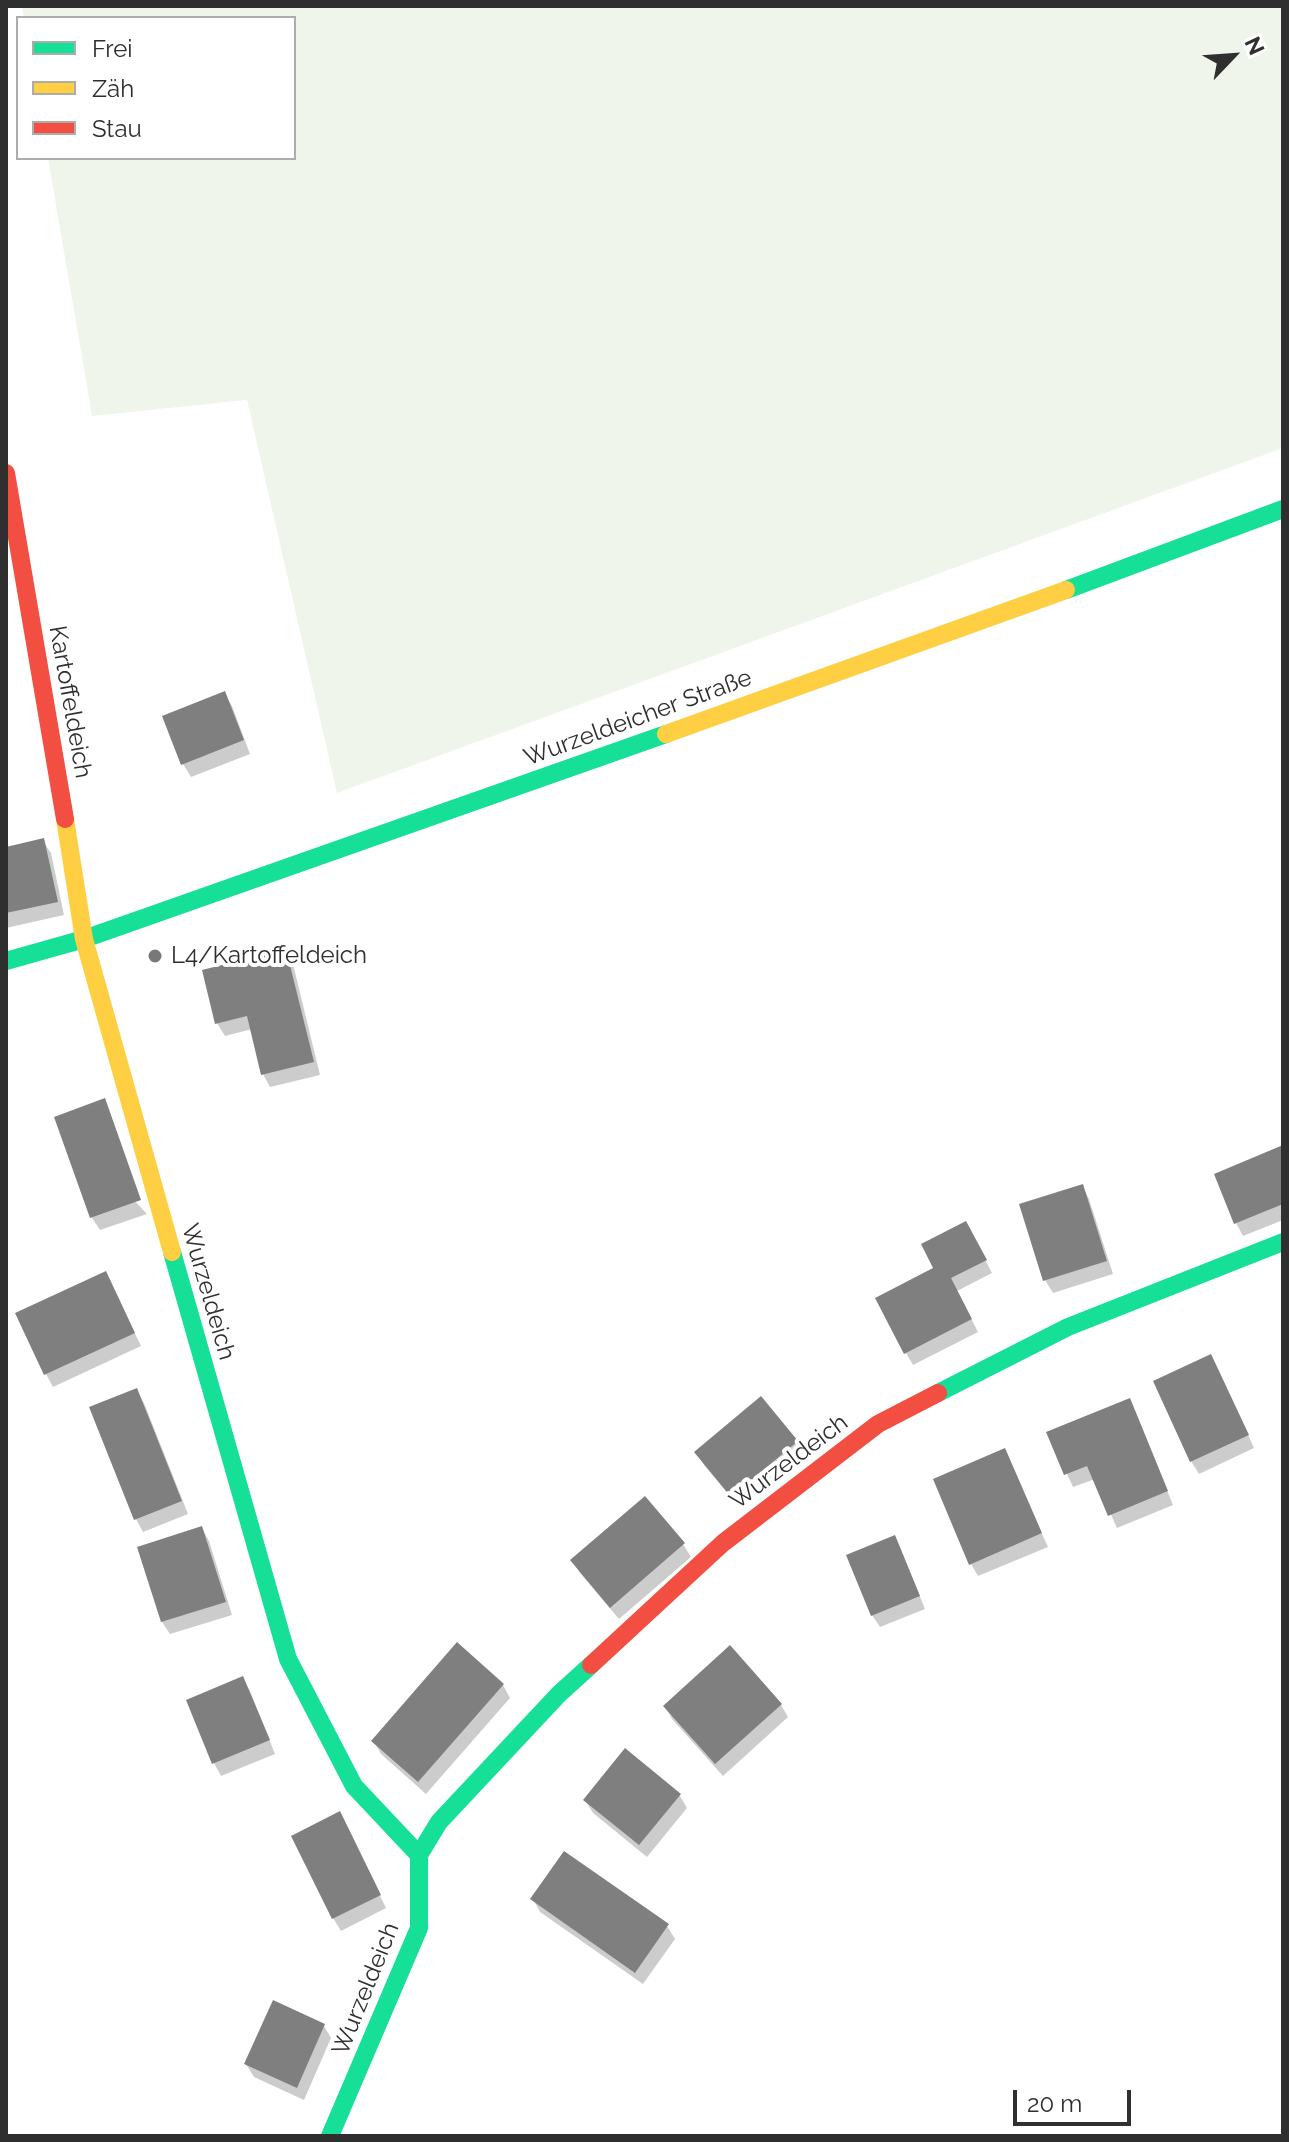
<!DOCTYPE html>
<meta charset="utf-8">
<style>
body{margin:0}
#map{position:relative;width:1289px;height:2142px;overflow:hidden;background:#fff;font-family:Raleway,sans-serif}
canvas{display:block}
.frame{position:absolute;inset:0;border:8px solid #2f2f2f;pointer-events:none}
.legend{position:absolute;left:16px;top:16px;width:280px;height:144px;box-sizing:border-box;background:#fff;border:2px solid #acacac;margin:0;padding:10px 14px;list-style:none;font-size:24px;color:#2f2f2f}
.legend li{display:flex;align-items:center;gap:16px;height:40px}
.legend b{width:40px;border:2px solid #acacac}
.north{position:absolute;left:1193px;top:16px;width:80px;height:80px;-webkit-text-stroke:6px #fff;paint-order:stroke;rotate:65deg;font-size:22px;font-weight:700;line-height:32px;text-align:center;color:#2f2f2f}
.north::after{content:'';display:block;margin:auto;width:28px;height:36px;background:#2f2f2f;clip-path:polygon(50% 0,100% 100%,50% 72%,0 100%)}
.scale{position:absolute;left:1013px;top:2090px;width:118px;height:36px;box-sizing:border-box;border:4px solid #2f2f2f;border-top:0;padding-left:10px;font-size:24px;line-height:28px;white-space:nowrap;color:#2f2f2f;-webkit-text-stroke:6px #fff;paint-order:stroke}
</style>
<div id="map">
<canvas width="1289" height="2142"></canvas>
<div class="frame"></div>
<ul class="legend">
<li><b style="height:10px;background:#16e098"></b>Frei</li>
<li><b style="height:10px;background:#ffcf43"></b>Zäh</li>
<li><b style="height:10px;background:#f24e42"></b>Stau</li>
</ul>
<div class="north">N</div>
<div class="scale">20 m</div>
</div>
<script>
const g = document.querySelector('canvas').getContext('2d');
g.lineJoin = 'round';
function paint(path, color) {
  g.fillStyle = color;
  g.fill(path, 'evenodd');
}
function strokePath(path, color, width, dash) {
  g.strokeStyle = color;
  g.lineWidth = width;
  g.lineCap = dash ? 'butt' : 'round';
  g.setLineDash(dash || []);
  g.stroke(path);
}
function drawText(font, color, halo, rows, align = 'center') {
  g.font = font + ' Raleway,sans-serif';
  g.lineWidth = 8;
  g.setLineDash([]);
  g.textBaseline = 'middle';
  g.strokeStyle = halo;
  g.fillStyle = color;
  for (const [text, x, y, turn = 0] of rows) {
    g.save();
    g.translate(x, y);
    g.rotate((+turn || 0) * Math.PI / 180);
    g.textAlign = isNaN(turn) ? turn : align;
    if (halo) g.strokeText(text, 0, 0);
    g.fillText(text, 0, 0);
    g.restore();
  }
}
const green = new Path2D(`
 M22,6H1283V448L337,793L247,400L92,416L48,158H294V18H24Z`);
const shadow = new Path2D(`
 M224,694L232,706L250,754L191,777L183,764Z
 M43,841L51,853L64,915L6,928V849Z
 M285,951L293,964L320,1075L270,1087L263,1074L252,1029L225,1036L217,1023Z
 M56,1118L147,1214L100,1230L92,1218Z
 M1283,1148V1220L1243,1236L1236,1223Z
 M1082,1186L1089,1199L1113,1274L1053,1293L1045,1280Z
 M973,1236L992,1273L957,1291L978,1332L913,1365L906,1353L936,1269Z
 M112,1286L141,1346L53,1387L46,1374Z
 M1218,1369L1254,1448L1199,1474L1191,1461Z
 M136,1390L144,1403L188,1514L143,1532L136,1519L92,1408Z
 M761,1399L796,1443L804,1455L740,1508L704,1465L697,1452Z
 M1129,1400L1136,1413L1173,1505L1117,1528L1095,1479L1073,1487L1048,1433Z
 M1004,1451L1048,1547L978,1576L971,1564Z
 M644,1498L683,1544L691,1557L619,1619L580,1573L572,1560Z
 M202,1528L209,1541L232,1615L170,1634L162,1622L139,1548Z
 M894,1537L901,1550L925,1609L880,1627L872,1615Z
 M242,1678L250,1691L275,1754L221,1776L214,1763L188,1701Z
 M503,1685L510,1698L426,1794L381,1754L374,1741Z
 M781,1705L788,1717L723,1776L672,1719L665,1706Z
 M680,1796L687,1808L647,1857L593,1813L585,1800Z
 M346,1827L386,1908L341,1931L333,1918Z
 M533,1899L667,1926L675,1939L643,1984L540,1912Z
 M324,2026L331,2038L304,2100L254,2077L246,2064Z`);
const building = new Path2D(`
 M225,691L244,740L181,765L162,716Z
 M44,838L58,902L6,913V847Z
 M286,949L314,1062L261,1075L247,1016L215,1024L202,970Z
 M105,1098L141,1200L90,1218L54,1117Z
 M1283,1145V1204L1234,1224L1214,1174Z
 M1083,1184L1107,1261L1043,1281L1019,1204Z
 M966,1221L987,1260L951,1278L972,1319L904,1354L875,1298L933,1268L921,1244Z
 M106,1271L135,1333L44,1375L15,1313Z
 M1211,1354L1249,1435L1190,1462L1153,1381Z
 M137,1388L182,1501L134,1520L89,1407Z
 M761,1396L798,1441L731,1497L694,1452Z
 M1130,1398L1168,1491L1108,1516L1087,1466L1064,1475L1046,1432Z
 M1005,1448L1042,1533L969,1565L933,1479Z
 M645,1496L685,1543L610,1608L570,1560Z
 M202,1526L226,1602L161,1622L137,1547Z
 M895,1535L920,1596L871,1616L846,1555Z
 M457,1642L504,1684L418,1782L371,1741Z
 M730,1645L782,1704L715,1764L663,1706Z
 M243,1676L270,1740L212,1764L186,1700Z
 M625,1748L681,1794L639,1845L583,1800Z
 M340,1811L381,1895L332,1919L291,1836Z
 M564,1851L669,1924L635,1973L530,1899Z
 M273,2000L325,2024L297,2088L244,2064Z`);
const fast = new Path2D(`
 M1066,590L1283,509
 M6,961L84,939L666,734
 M172,1252L288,1659L354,1786L419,1855
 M938,1393L1068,1327L1283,1242
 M330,2136L419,1928V1855L439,1822L559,1694L591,1665`);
const slow = new Path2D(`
 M666,734L1066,590
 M65,819L84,939L172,1252`);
const jam = new Path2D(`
 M6,473L65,819
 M591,1665L723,1543L878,1424L938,1393`);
const markers = [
 [155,956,8,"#787878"]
];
const streetNames = [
 ["Kartoffeldeich",70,702,80],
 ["Wurzeldeicher Straße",638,718,-20],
 ["Wurzeldeich",208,1292,74],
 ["Wurzeldeich",789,1462,-37],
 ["Wurzeldeich",366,1989,-68]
];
const poiNames = [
 ["L4/Kartoffeldeich",171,956]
];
paint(green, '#f0f5ec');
paint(shadow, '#0003');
paint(building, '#7f7f7f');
strokePath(fast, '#16e098', 18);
strokePath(slow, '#ffcf43', 18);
strokePath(jam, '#f24e42', 18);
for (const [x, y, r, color] of markers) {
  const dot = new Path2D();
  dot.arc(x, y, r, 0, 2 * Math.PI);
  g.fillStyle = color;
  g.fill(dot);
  strokePath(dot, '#fff', 3);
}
drawText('24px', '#2f2f2f', '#fff', streetNames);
drawText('24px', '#2f2f2f', '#fff', poiNames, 'left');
</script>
